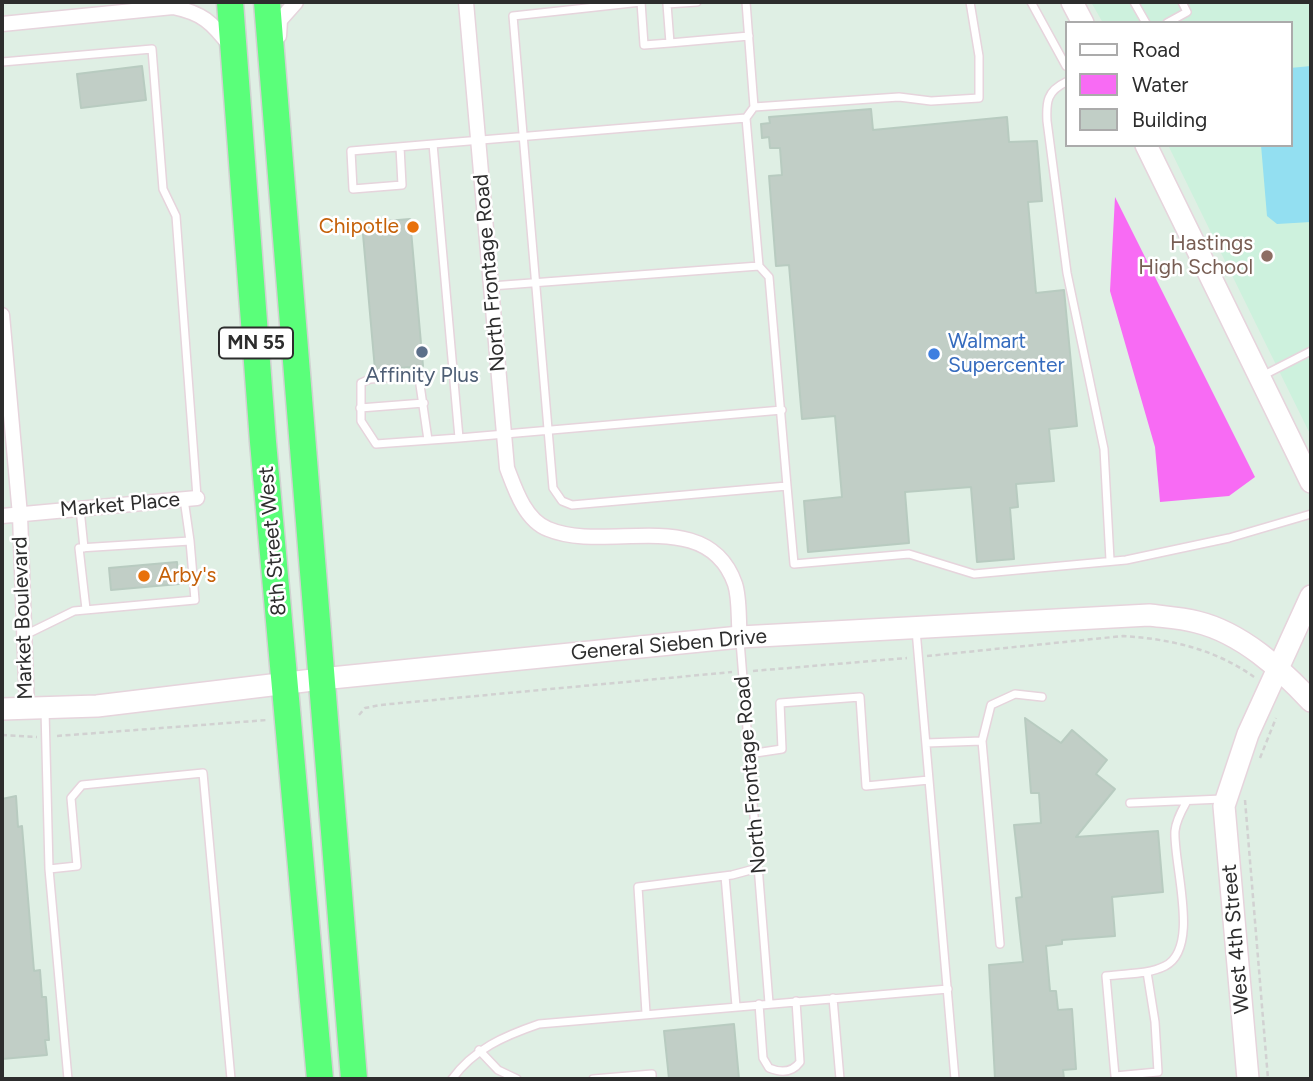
<!DOCTYPE html>
<style>
body{margin:0}
#map{position:relative;width:1313px;height:1081px;overflow:hidden;background:#dfefe4;font-family:Figtree,sans-serif}
canvas{display:block}
.frame{position:absolute;inset:0;border:4px solid #2d2d2d;pointer-events:none}
.legend{position:absolute;left:1065px;top:21px;width:228px;height:126px;box-sizing:border-box;background:#fff;border:2px solid #ababab;margin:0;padding:9px 12px;list-style:none;font-size:21px;color:#2d2d2d}
.legend li{display:flex;align-items:center;gap:14px;height:35px}
.legend b{width:35px;border:2px solid #ababab}
</style>
<div id="map">
<canvas width="1313" height="1081"></canvas>
<div class="frame"></div>
<ul class="legend">
<li><b style="height:9px;background:#fff"></b>Road</li>
<li><b style="height:19px;background:#f86bf4"></b>Water</li>
<li><b style="height:19px;background:#c1cec6"></b>Building</li>
</ul>
</div>
<script>
const g = document.querySelector('canvas').getContext('2d');
g.lineJoin = 'round';
function paint(path, color) {
  g.fillStyle = color;
  g.fill(path, 'evenodd');
}
function strokePath(path, color, width, dash) {
  g.strokeStyle = color;
  g.lineWidth = width;
  g.lineCap = dash ? 'butt' : 'round';
  g.setLineDash(dash || []);
  g.stroke(path);
}
function drawText(font, color, halo, rows, align = 'center') {
  g.font = font + ' Figtree,sans-serif';
  g.lineWidth = 5;
  g.setLineDash([]);
  g.textBaseline = 'middle';
  g.strokeStyle = halo;
  g.fillStyle = color;
  for (const [text, x, y, turn = 0] of rows) {
    g.save();
    g.translate(x, y);
    g.rotate((+turn || 0) * Math.PI / 180);
    g.textAlign = isNaN(turn) ? turn : align;
    if (halo) g.strokeText(text, 0, 0);
    g.fillText(text, 0, 0);
    g.restore();
  }
}
const education = new Path2D(`
 M1091,2H1311V436L1168,145H1290V23H1103Z`);
const pitch = new Path2D(`
 M1311,66V222L1277,224L1267,216L1261,145H1290V68Z`);
const water = new Path2D(`
 M1115,197L1255,477L1229,496L1160,502L1155,447L1110,291Z`);
const building = new Path2D(`
 M142,66L146,100L81,108L77,74Z
 M871,109L873,130L1007,117L1009,142L1037,141L1042,201L1028,202L1036,293L1064,290L1077,426L1049,429L1054,481L1016,484L1018,507L1010,508L1014,559L977,562L971,487L905,492L909,543L808,552L804,501L842,497L835,416L802,419L789,265L776,266L769,176L782,175L780,148H770L769,137L762,138L761,124L770,123L769,117Z
 M410,219L423,366L375,370L362,223Z
 M177,562L179,584L111,590L109,568Z
 M1025,718L1061,743L1072,730L1107,760L1096,774L1115,789L1076,837L1158,831L1163,892L1112,897L1115,936L1062,940V944L1046,946L1050,991H1056L1058,1010L1072,1009L1076,1069L1063,1070L1064,1079H995L989,965L1023,962L1016,898L1022,897L1014,825L1041,823L1039,793H1031Z
 M16,796L18,827L22,826L34,971L40,970L42,997H46L49,1040H45L47,1055L2,1059V799Z
 M734,1024L739,1079H669L664,1031Z`);
const path = new Path2D(`
 M927,656L1123,636C1170,639 1215,649 1254,677
 M753,671L907,658
 M359,715L365,708L380,705L732,672
 M2,735L37,737
 M57,736L267,720
 M1260,758L1276,718
 M1245,800L1268,1079`);
const lane = new Path2D(`
 M641,2L513,16L553,488L562,501L572,505L787,486L769,277L759,266L746,118L754,107L746,2
 M641,2L644,45L670,43L667,4L697,2
 M1031,2L1066,66
 M1134,2L1146,23
 M1167,23L1187,12L1182,2
 M670,43L749,36
 M2,62L152,49L163,189L176,216L197,497
 M1066,82C1047,91 1046,102 1047,121L1067,273L1104,449L1110,560
 M754,107L899,97L931,101L979,98V56L970,2
 M746,118L433,144L459,438L782,410
 M400,147L402,185L353,189L351,151L433,144
 M491,286L759,266
 M1262,376L1311,351
 M360,408L424,403
 M428,440L419,378L415,376L370,379L361,383V421L376,444L459,438
 M787,486L794,564L909,554L974,574L1126,560L1229,538L1311,514
 M184,499L190,541
 M80,509L84,548
 M916,630L955,1079
 M25,635L74,611L195,600L190,541L79,548L86,609
 M740,641L769,1003
 M45,710L49,869L68,1079
 M982,741L1000,944
 M926,743L982,741L991,705L1015,694L1042,697
 M749,754L782,749L780,703L860,697L866,786L929,780
 M1130,803L1222,799
 M49,869L77,866L71,798L82,785L203,773L231,1079
 M725,876L736,1006
 M1147,972L1155,1022L1158,1072L1115,1076L1106,976C1126,973 1147,975 1165,966C1201,948 1173,864 1175,831C1176,820 1182,810 1187,801
 M833,998L840,1079
 M759,1004L763,1058L769,1068C781,1073 792,1073 800,1062L796,1001
 M646,1013L638,887L732,875L758,868
 M479,1050L498,1070L517,1079
 M452,1079C474,1049 504,1036 539,1024L948,989
 M593,1079L652,1074V1079`);
const street = new Path2D(`
 M466,2L507,468C515,489 525,520 548,529C607,554 707,504 735,584C740,599 738,621 740,637
 M2,24L173,7C202,13 212,22 230,46
 M279,36L280,20L296,2
 M2,315L20,515L27,711
 M2,516L197,498`);
const secondary = new Path2D(`
 M1072,2L1083,23
 M1146,145L1311,482
 M2,709L97,706L321,679L740,637L1149,615C1165,617 1182,618 1197,622C1242,633 1281,669 1311,701
 M1248,1079L1224,806L1248,734L1311,596`);
const highway = new Path2D(`
 M230,2L263,442L320,1079
 M267,2L354,1079`);
const markers = [
 [413,227,7,"#e8710a"],
 [1267,256,7,"#8d6e63"],
 [422,352,7,"#5c6f8a"],
 [934,354,7,"#3f7fe0"],
 [144,576,7,"#e8710a"]
];
const shields = [
 [256,343,74]
];
const shieldNames = [
 ["MN 55",256,343]
];
const foodNames = [
 ["Chipotle",399,227],
 ["Arby's",158,576,"left"]
];
const educationNames = [
 ["Hastings",1253,244],
 ["High School",1253,268]
];
const streetNames = [
 ["North Frontage Road",490,273,-95],
 ["Market Place",120,505,-5],
 ["8th Street West",273,541,-95],
 ["Market Boulevard",23,618,-92],
 ["General Sieben Drive",669,645,-5],
 ["North Frontage Road",751,775,-95],
 ["West 4th Street",1236,939,-95]
];
const shopNames = [
 ["Walmart",948,342],
 ["Supercenter",948,366]
];
const serviceNames = [
 ["Affinity Plus",422,376]
];
paint(education, '#cdf1dd');
paint(pitch, '#93dff1');
paint(water, '#f86bf4');
paint(building, '#c1cec6');
strokePath(building, '#b8cbc0', 2);
strokePath(lane, '#e6d4dc', 10);
strokePath(street, '#e6d4dc', 17);
strokePath(secondary, '#e6d4dc', 24);
strokePath(highway, '#d1d1d1', 29);
strokePath(path, '#d1d1d1', 2.5, [5, 3.5]);
strokePath(lane, '#fff', 7);
strokePath(street, '#fff', 14);
strokePath(secondary, '#fff', 21);
strokePath(highway, '#5aff7a', 26);
for (const [x, y, r, color] of markers) {
  const dot = new Path2D();
  dot.arc(x, y, r, 0, 2 * Math.PI);
  g.fillStyle = color;
  g.fill(dot);
  strokePath(dot, '#fff', 2.5);
}
for (const [x, y, w] of shields) {
  const box = new Path2D();
  box.roundRect(x - w / 2, y - 15.5, w, 31, 5);
  g.fillStyle = '#fff';
  g.fill(box);
  strokePath(box, '#2d2d2d', 2);
}
drawText('bold 19px', '#2d2d2d', null, shieldNames);
drawText('21px', '#c56008', '#fff', foodNames, 'right');
drawText('21px', '#785e54', '#fff', educationNames, 'right');
drawText('21px', '#2d2d2d', '#fff', streetNames);
drawText('21px', '#366cbe', '#fff', shopNames, 'left');
drawText('21px', '#4e5e75', '#fff', serviceNames);
</script>
